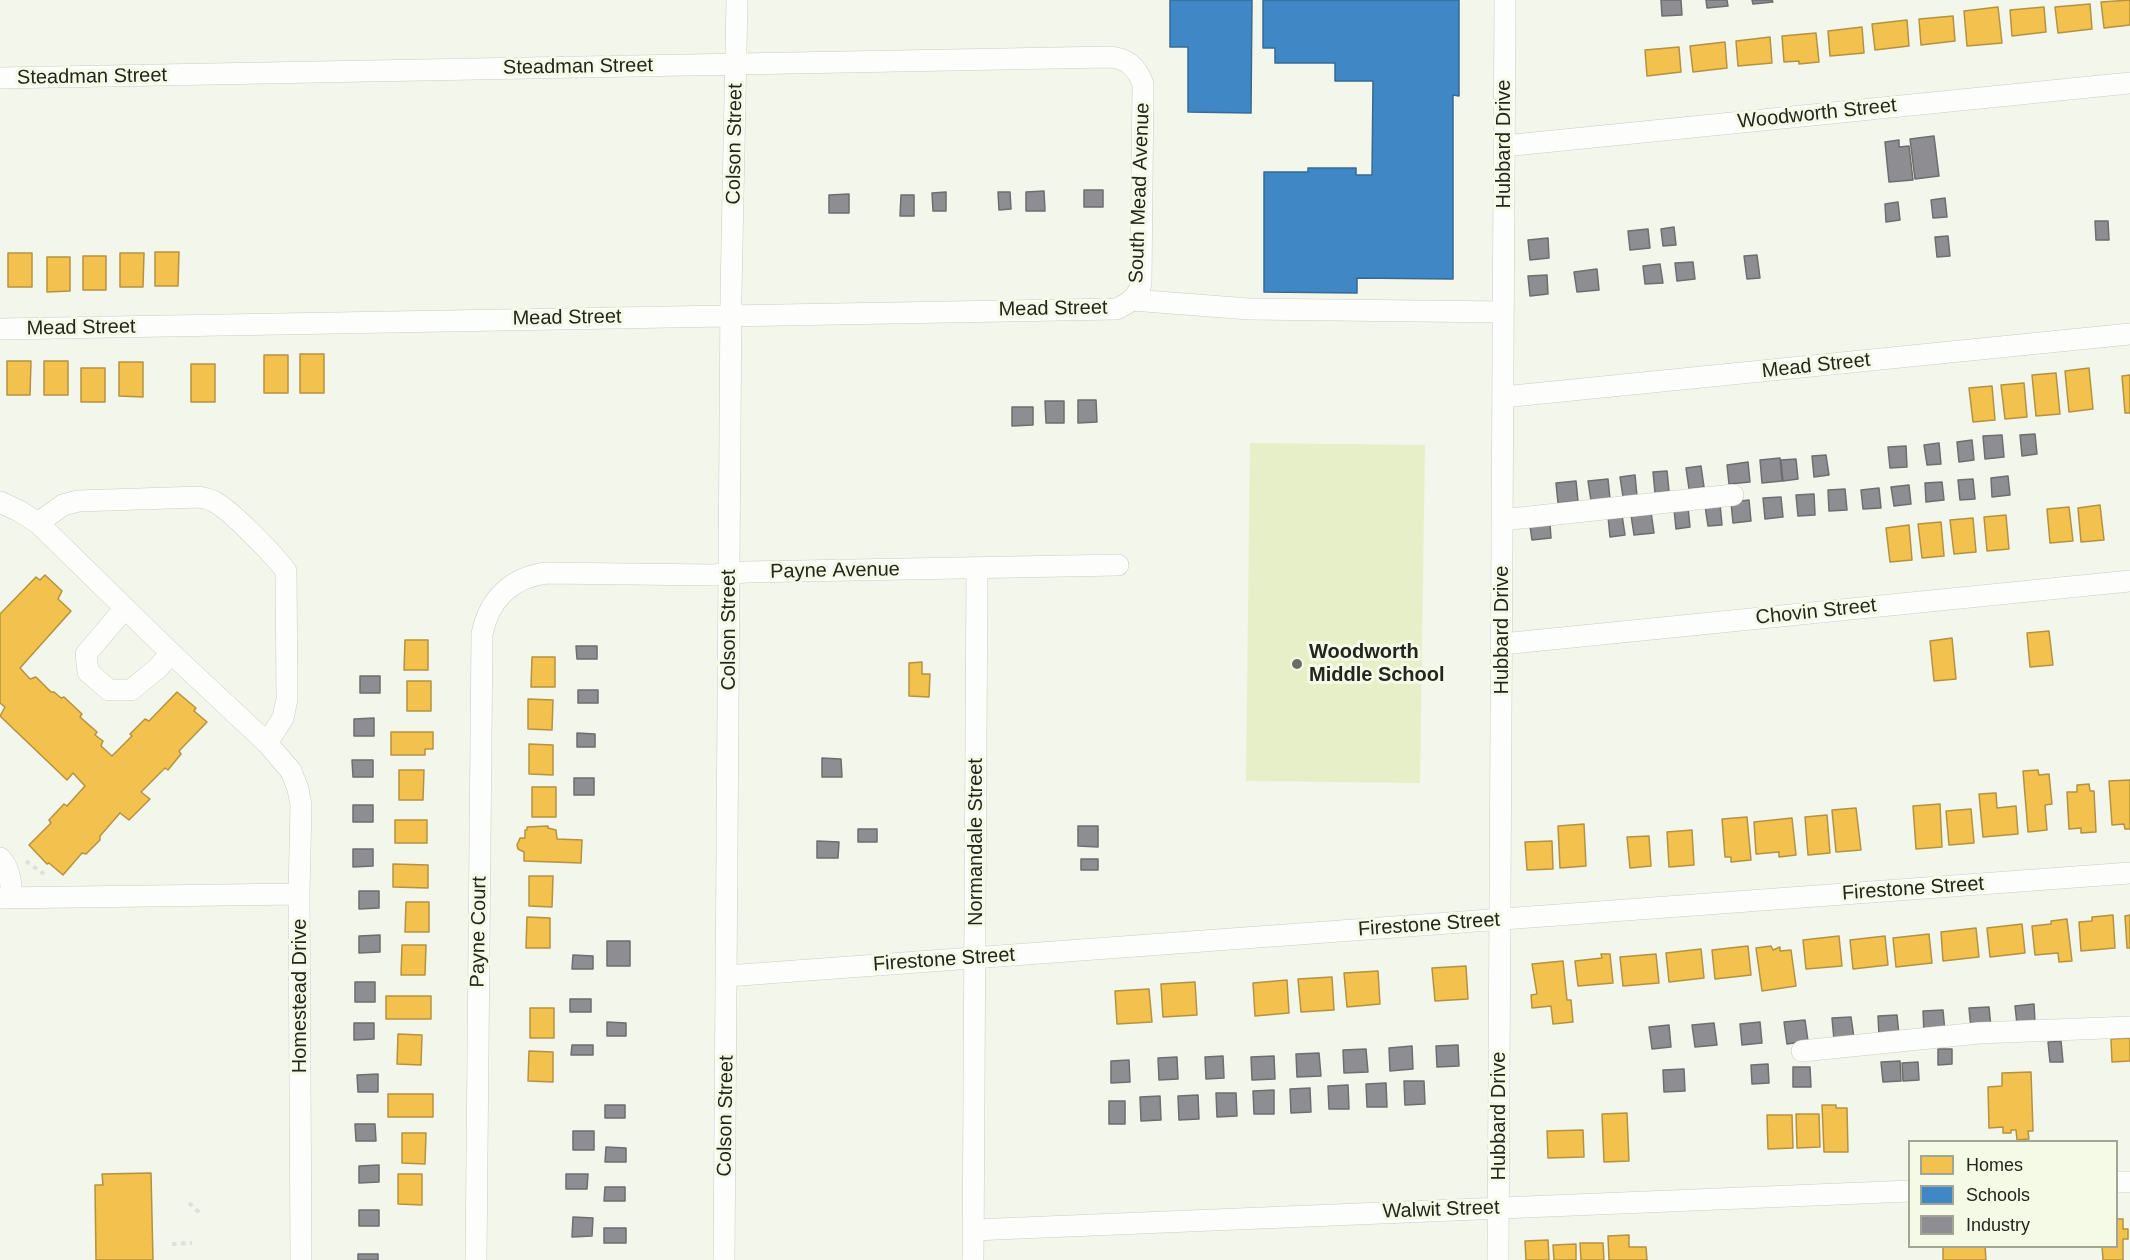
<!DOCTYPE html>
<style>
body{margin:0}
#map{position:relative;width:2130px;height:1260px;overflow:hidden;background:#f3f6ea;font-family:Arial,sans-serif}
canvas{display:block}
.legend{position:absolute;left:1908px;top:1140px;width:210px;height:108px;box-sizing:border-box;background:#f5fae6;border:2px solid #a1a596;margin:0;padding:8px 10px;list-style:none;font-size:18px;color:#23251e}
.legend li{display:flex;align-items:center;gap:12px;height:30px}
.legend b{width:30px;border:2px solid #a1a596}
</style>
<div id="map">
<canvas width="2130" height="1260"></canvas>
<ul class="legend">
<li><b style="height:16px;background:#f2c14e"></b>Homes</li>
<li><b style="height:16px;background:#3f88c5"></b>Schools</li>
<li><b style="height:16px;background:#8d8d92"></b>Industry</li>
</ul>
</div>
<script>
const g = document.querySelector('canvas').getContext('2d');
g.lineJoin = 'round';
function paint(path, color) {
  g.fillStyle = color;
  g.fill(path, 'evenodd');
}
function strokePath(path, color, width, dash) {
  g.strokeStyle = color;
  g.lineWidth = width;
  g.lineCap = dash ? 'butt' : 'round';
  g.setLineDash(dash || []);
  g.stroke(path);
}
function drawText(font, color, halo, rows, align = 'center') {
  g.font = font + ' Arial,sans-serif';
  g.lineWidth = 6;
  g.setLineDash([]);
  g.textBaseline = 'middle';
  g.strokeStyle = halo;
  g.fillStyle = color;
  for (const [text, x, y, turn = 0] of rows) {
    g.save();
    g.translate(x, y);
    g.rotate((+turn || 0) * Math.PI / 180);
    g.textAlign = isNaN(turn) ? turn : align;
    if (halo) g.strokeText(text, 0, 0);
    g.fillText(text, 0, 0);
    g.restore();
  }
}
const green = new Path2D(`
 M1250,443L1425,445L1420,783L1246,781Z`);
const homes = new Path2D(`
 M2130,0V25L2104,28L2101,2Z
 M2090,4L2092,29L2058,33L2055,7Z
 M1998,7L2002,43L1967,46L1964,11Z
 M2044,7L2046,32L2012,36L2010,10Z
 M1953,16L1955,41L1921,45L1919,19Z
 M1907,20L1909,46L1875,50L1872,24Z
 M1862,27L1864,53L1830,56L1828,31Z
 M1816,33L1819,62L1799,64V61L1784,62L1782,36Z
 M1770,37L1772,63L1738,66L1736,41Z
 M1725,42L1727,68L1693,72L1690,46Z
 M1679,47L1681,72L1647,76L1645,50Z
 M155,252H179L178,286H155Z
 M8,253H32V287H8Z
 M120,253H144L143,287H120Z
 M83,256H106V290H83Z
 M47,257H70V291L47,292Z
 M300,354H324V393H300Z
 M264,355H288V393H264Z
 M7,361H31L30,395H7Z
 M44,361H68V395H44Z
 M119,362H143V397L119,396Z
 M191,364H215V402H191Z
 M81,368H105V402H81Z
 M2089,368L2093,409L2069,412L2065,371Z
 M2056,373L2060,414L2036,416L2032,375Z
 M2130,375V413H2125L2122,376Z
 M2024,383L2027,417L2005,419L2001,385Z
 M1992,386L1995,420L1973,422L1969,388Z
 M2100,505L2104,540L2081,542L2078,508Z
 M2069,507L2073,541L2050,543L2047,509Z
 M2006,515L2009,549L1987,551L1984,517Z
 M1973,518L1976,552L1954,554L1950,520Z
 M1941,522L1944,556L1922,558L1918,524Z
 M1909,525L1912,560L1890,562L1886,528Z
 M45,575L62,591L58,599L71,611L20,668L30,679L36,677L51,692H54L61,698L64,697L82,714L80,717L97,732L95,735L103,741L101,746L112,756L132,736L130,734L145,719L149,721L177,692L196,708L194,711L207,722L179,751L181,754L168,770L165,768L141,792L150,799L129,820L120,813L100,836V840L86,854L82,853L63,875L49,863L47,864L29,845L51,823L49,820L64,804L67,806L85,786L73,773L67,780L0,716L5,707L0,703V614L36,577L40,580Z
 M2049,631L2053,665L2030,667L2027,633Z
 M1952,638L1956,679L1934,681L1930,641Z
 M405,640H428V670H404Z
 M532,657H555V687H531Z
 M922,662V674H930L929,697L909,696V663Z
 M407,681H431V711H407Z
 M528,699L553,700L552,730L528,729Z
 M391,732H433V749H425V755H391Z
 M529,744L553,745V775L529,774Z
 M399,770H424L423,800H399Z
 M2038,770L2039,775L2049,774L2052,804L2045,805L2047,830L2028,832L2023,771Z
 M2130,780V829H2125L2124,824L2112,825L2109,781Z
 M2089,784L2090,791H2094L2096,832L2081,833V828L2069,829L2067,792H2077V785Z
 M532,787H556V817H532Z
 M1996,793L1997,808L2016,806L2018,834L1983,837L1979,794Z
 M1940,804L1942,847L1916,849L1913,806Z
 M1856,808L1861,850L1836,852L1832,810Z
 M1971,809L1974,843L1949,845L1946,811Z
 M1827,815L1830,853L1808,855L1805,817Z
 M1747,817L1751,860L1731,862V857H1725L1722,819Z
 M1792,818L1796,855L1779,857V852L1756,854L1754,822Z
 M395,820H427V843H395Z
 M1584,824L1586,866L1560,868L1558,826Z
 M548,826V828L556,830L557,839L582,840L581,863L524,861V852L518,849L517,845L520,838H525V830H527V827Z
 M1692,830L1694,865L1669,867L1667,832Z
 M1649,836L1651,866L1630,868L1627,837Z
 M1552,841L1553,869L1527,870L1525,842Z
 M393,864L428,865V888L393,887Z
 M529,876H553L552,907L529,906Z
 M406,902H429V932H405Z
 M2113,915L2115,948L2081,951L2079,922L2092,921V917Z
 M2130,915V948H2127L2125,916Z
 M527,917L550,918V948H526Z
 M2067,919L2072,961L2059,962L2058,953L2035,955L2032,926L2051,924V921Z
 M2022,924L2025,953L1990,957L1987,928Z
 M1976,928L1979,957L1943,961L1941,932Z
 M1929,934L1932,963L1896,967L1893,938Z
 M1839,936L1842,966L1806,969L1803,940Z
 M1885,936L1888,965L1853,969L1850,940Z
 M402,945H426L425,975H401Z
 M1748,946L1751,975L1715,979L1712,950Z
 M1771,946L1773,950L1780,947V951L1791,950L1796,986L1762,991L1756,948Z
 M1701,949L1704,978L1669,982L1666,953Z
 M1601,954H1610L1613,983L1578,986L1575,961L1602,958Z
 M1656,954L1659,983L1623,986L1620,957Z
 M1563,961L1567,1000H1571L1573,1022L1553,1024L1551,1006L1532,1008L1531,995L1537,994L1532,964Z
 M1466,966L1468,999L1435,1001L1432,968Z
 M1378,971L1380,1004L1347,1007L1344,973Z
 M1332,977L1334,1010L1301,1012L1298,979Z
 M1287,980L1289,1013L1255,1016L1253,983Z
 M1195,982L1197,1015L1163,1017L1161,984Z
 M1149,989L1152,1022L1117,1024L1115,991Z
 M386,996H431V1019H386Z
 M530,1008H554V1038H530Z
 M398,1034L422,1035L421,1065L397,1064Z
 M2130,1038V1061L2112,1062L2111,1039Z
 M529,1051L553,1052V1082L528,1081Z
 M2031,1072L2033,1131H2028L2029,1139L2017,1140L2016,1130H2011V1133H2003V1127L1989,1128L1988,1087L2002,1086V1073Z
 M388,1094H433V1117H388Z
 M1822,1105H1836V1108H1847L1848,1152H1824Z
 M1627,1113L1629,1161L1604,1162L1602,1114Z
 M1796,1114H1819L1820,1147L1797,1148Z
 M1767,1115H1792L1793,1148L1768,1149Z
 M1583,1130L1584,1157L1548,1158L1547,1131Z
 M402,1133H426L425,1164L402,1163Z
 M151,1173L153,1260H96L95,1185H103L102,1174Z
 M398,1174H422V1205L398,1204Z
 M2116,1219H2123V1229H2128V1239H2123V1260H2103L2102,1246H2116Z
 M1629,1235V1247H1646L1647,1260H1609L1608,1236Z
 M1548,1240L1549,1260H1526L1525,1241Z
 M1580,1243H1603L1604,1260H1581Z
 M1576,1244V1260H1554L1553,1245Z
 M1943,1246H1985L1986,1260H1943Z`);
const schools = new Path2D(`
 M1170,0H1252L1251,113L1188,112V47H1170Z
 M1263,0H1459V96L1453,95V279L1357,278V293L1264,292V172H1308V168H1356V175H1372L1373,81H1335V63H1275V48H1263Z`);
const industry = new Path2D(`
 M1661,0H1681L1682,15L1662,16Z
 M1706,0H1727L1728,6L1707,8Z
 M1752,0H1772L1773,2L1753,4Z
 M1934,136L1939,176L1915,179L1910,139Z
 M1899,140V147L1909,146L1913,180L1889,182L1885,142Z
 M1084,190H1103V207H1084Z
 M1044,191L1045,211H1026V192Z
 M946,192V211H933L932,193Z
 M998,192H1010L1011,209L999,210Z
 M849,194V213H829V195Z
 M901,195H914V216H900Z
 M1945,198L1947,217L1933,218L1931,200Z
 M1898,202L1900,220L1886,222L1885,204Z
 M2095,221H2108L2109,240H2096Z
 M1674,227L1676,245L1663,246L1661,229Z
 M1648,229L1650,248L1630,250L1628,231Z
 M1948,236L1950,256L1937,257L1935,237Z
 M1548,238L1549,258L1530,260L1528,240Z
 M1757,255L1760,278L1747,279L1744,256Z
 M1693,262L1695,279L1677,281L1675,263Z
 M1660,264L1663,283L1645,284L1643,266Z
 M1597,269L1599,290L1577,292L1574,272Z
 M1547,275L1548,294L1530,296L1528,276Z
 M1078,400H1096L1097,422L1078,423Z
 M1045,401H1064V423H1046Z
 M1012,407H1033V425L1012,426Z
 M2035,434L2037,454L2022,456L2020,435Z
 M2002,435L2004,457L1985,459L1983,436Z
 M1972,440L1974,460L1959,462L1957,442Z
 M1939,443L1941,464L1927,465L1924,445Z
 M1906,446L1907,467L1890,468L1888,447Z
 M1826,455L1829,475L1814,477L1812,456Z
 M1780,458L1782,481L1762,483L1760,460Z
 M1796,459L1798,479L1783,481L1781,460Z
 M1748,462L1750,482L1729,484L1727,465Z
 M1701,466L1704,487L1689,489L1686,468Z
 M1667,471L1669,491L1655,493L1653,472Z
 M1635,475L1637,496L1623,497L1620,477Z
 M2008,476L2010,495L1992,497L1991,478Z
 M1608,479L1610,499L1591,501L1588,481Z
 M1973,479L1975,499L1960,500L1958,480Z
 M1576,481L1578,501L1558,503L1556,483Z
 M1942,482L1944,500L1926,502L1925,483Z
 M1909,485L1911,504L1894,506L1891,487Z
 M1879,488L1881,508L1863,509L1861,490Z
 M1845,489L1847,510L1829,511L1828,490Z
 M1814,494L1815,515L1798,516L1796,495Z
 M1781,497L1783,517L1765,519L1763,498Z
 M1749,500L1751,521L1733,523L1731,502Z
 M1720,504L1722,525L1708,526L1705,506Z
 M1688,507L1690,527L1676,529L1674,509Z
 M1651,512L1654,533L1634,535L1631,515Z
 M1622,515L1625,535L1610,537L1608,516Z
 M1550,524L1551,538L1532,540L1530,526Z
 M576,646H597V659H577Z
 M360,676H380V693H360Z
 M578,690H598V703H578Z
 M374,718V736H354V719Z
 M577,733L595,734V747H577Z
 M822,758L841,759L842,777H822Z
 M352,760H373V777H353Z
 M574,778H594V795H574Z
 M353,805H373V822H353Z
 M1078,826H1098V847L1078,846Z
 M858,829H877V842H858Z
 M817,841L839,842L838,858H817Z
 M353,849H373V866L353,867Z
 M1081,859H1098V870H1081Z
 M359,891H379V908L359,909Z
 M380,935V952L359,953V936Z
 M607,941H630V966H607Z
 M573,955L593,956V969H572Z
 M355,982H375V1002H355Z
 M570,999H591V1012H570Z
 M2034,1004L2035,1022L2017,1024L2015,1006Z
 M1989,1007L1991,1027L1971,1029L1969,1008Z
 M1943,1010L1945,1032L1924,1033L1923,1011Z
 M1897,1015L1899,1035L1879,1036L1878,1016Z
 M1851,1017L1854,1038L1834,1040L1832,1018Z
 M1805,1020L1808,1041L1787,1044L1784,1022Z
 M607,1022L626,1023V1036H607Z
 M1760,1022L1762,1043L1742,1045L1740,1024Z
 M354,1023H374V1039L354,1040Z
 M1714,1023L1717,1045L1695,1047L1692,1025Z
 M1669,1025L1671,1047L1652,1049L1649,1027Z
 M2061,1041L2063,1062H2050L2048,1042Z
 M572,1045H593V1055H571Z
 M1458,1045L1459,1066L1437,1067L1436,1046Z
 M1412,1046L1413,1069L1390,1071L1389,1048Z
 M1366,1049L1368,1072L1344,1073L1343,1050Z
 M1938,1049H1952V1064L1938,1065Z
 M1319,1053L1321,1076L1297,1077L1296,1054Z
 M1223,1056L1224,1078L1206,1079L1205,1057Z
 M1274,1056L1275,1079L1252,1080L1251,1057Z
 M1177,1057L1178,1079L1159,1080L1158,1058Z
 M1129,1060L1130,1082L1111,1083V1061Z
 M1900,1061L1901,1081L1883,1082L1881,1062Z
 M1918,1062L1919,1080L1903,1081L1902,1063Z
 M1768,1064L1769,1083L1752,1084L1751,1065Z
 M1793,1067H1810L1811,1087H1793Z
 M1684,1069L1685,1091L1664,1092L1663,1070Z
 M378,1074V1092H358L357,1075Z
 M1404,1081H1424L1425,1104L1405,1105Z
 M1386,1083L1387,1107H1367L1366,1084Z
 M1348,1085L1349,1109H1329L1328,1086Z
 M1310,1088L1311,1112L1291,1113L1290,1089Z
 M1274,1090V1114H1254L1253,1091Z
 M1216,1093H1236L1237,1116L1217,1117Z
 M1198,1095L1199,1119L1179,1120L1178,1096Z
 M1160,1096L1161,1120L1141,1121L1140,1097Z
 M1109,1101H1125V1124H1109Z
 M605,1105H625V1118H605Z
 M355,1124H375L376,1141H356Z
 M573,1131H594V1150H573Z
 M606,1147L626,1148V1162H605Z
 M379,1165V1182L359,1183V1166Z
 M566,1174H588L587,1189H566Z
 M605,1187H625V1201H604Z
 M359,1210H379V1226H359Z
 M573,1217L593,1218L592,1236L572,1237Z
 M604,1228H626V1243H604Z
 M358,1254H378V1260H358Z`);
const path = new Path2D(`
 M26,861L44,874
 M189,1203L202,1215
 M172,1244L192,1243`);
const minor = new Path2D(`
 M0,78L1109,57C1127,58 1137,67 1143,84L1141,283C1139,296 1128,304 1116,309L0,329
 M1504,146L2130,83
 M1132,300L1249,309L1503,312
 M1503,397L2130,334
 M0,502L19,511L38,523L171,653L267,743L291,771L298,789L301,805L299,894L301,1260
 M1502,520L1733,495
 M38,523L63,505L78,501L199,497C204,498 209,499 213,501C230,509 274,555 286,571L287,699L283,718L267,743
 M125,608L86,654L88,672L109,690H131L158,668L171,653
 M1502,644L2130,581
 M0,858C10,868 11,883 12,897
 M0,898L299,894
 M727,976L2130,873
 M1802,1051L1979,1033L2130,1027
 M2116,1182H2130
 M973,1230L1910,1191
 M476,1260L482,634C489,599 511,578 546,573L713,575L746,572L1118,565
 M724,1260L731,294L737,0
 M973,1260L977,568
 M1498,1260L1505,0`);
const markers = [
 [1297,664,6,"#6c6e65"]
];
const streetNames = [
 ["Steadman Street",578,67,-1],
 ["Steadman Street",92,77,-1],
 ["Woodworth Street",1817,114,-6],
 ["Colson Street",735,144,-89],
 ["Hubbard Drive",1504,144,-90],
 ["South Mead Avenue",1140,193,-88],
 ["Mead Street",1053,309,-1],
 ["Mead Street",567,318,-1],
 ["Mead Street",81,328,-1],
 ["Mead Street",1816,366,-6],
 ["Payne Avenue",835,571,-1],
 ["Chovin Street",1816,612,-6],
 ["Colson Street",729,630,-90],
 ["Hubbard Drive",1502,630,-90],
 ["Normandale Street",976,842,-90],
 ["Firestone Street",1913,889,-4],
 ["Firestone Street",1429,925,-4],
 ["Payne Court",479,932,-89],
 ["Firestone Street",944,960,-4],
 ["Homestead Drive",300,996,-90],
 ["Colson Street",726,1116,-89],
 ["Hubbard Drive",1499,1116,-90],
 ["Walwit Street",1441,1210,-2]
];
const poiNames = [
 ["Woodworth",1309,652],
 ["Middle School",1309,675]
];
paint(green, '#e7efc8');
paint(homes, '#f2c14e');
strokePath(homes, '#b49240', 1.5);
paint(schools, '#3f88c5');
strokePath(schools, '#376a93', 1.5);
paint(industry, '#8d8d92');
strokePath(industry, '#6d6e6f', 1.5);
strokePath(minor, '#caccc4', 22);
strokePath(path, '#dfe0dc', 4, [4.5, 4.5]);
strokePath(minor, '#fdfefc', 21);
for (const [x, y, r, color] of markers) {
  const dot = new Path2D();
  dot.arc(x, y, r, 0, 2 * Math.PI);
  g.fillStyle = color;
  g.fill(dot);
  strokePath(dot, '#f5fae6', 2);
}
drawText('20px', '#23251e', '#f5fae6', streetNames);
drawText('bold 20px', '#23251e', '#f5fae6', poiNames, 'left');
</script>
